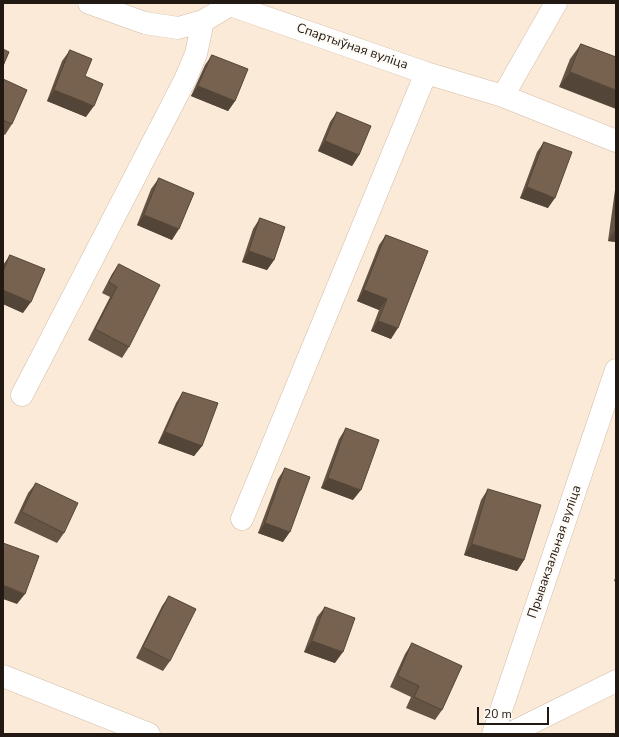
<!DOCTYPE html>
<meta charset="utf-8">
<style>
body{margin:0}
#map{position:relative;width:619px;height:737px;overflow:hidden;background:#fcead8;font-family:"Nunito Sans",sans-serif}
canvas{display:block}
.frame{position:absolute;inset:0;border:4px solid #221a12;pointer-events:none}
.scale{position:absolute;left:477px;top:707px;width:72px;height:18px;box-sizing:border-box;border:2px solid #221a12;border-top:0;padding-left:5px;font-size:12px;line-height:14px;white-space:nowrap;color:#221a12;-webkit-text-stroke:3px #fefaf5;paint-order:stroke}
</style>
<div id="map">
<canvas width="619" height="737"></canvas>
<div class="frame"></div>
<div class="scale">20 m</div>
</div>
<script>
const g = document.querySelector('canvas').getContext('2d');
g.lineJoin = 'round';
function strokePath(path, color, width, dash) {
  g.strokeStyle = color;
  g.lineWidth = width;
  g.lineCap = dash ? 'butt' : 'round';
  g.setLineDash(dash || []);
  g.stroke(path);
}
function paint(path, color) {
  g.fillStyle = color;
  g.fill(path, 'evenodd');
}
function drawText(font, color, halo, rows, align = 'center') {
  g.font = font + ' "Nunito Sans",sans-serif';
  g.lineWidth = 4;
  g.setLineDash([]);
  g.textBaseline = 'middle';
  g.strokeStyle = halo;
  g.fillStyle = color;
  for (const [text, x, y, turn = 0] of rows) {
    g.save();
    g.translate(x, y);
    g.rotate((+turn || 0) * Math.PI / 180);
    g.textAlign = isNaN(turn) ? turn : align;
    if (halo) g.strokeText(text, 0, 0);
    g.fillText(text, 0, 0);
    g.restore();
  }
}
const minor = new Path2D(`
 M89,3L145,23L178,28L203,21L230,5L426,73L503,96L616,141
 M503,96L556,3
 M22,395L185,80L196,54L203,21
 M242,519L426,73
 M3,676L149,734
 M493,734L616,370
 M509,734L616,681`);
const wall = new Path2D(`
 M581,44L616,57L559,87L570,59Z
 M70,50L85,76L86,117L47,101L62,61Z
 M212,55L235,101L228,111L191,96L205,65Z
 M3,79L12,124L5,135L3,134Z
 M337,112L359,155L352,166L318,151L330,122Z
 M544,142L548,208L520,198L537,152Z
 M159,178L172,240L137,225L151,189Z
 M616,189V242L608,241L615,190Z
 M260,218L274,260L267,270L242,262L253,229Z
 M386,235L391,339L371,331L379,310L357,301L379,245Z
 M10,255L23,313L3,304V265Z
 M119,264L129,347L122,358L88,340L110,297L102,293L112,274Z
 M183,392L202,446L194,456L158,443L176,403Z
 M346,428L353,500L321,488L339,439Z
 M285,468L283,542L258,533L278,479Z
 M36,483L64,533L57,543L14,523L28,493Z
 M488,489L524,560L517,571L464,555L481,500Z
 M616,578V584L614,580Z
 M169,596L170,661L163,671L136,658L162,606Z
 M325,607L335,663L304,652L317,617Z
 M412,643L442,710L435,720L406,708L411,697L390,687L405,654Z`);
const shadedWall = new Path2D(`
 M570,72L616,90V109L559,87Z
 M198,86L235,101L228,111L191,96Z
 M54,90L94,106L86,117L47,101Z
 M325,141L359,155L352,166L318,151Z
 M527,187L555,198L548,208L520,198Z
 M144,215L179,229L172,240L137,225Z
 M615,230H616V242L608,241Z
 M249,251L274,260L267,270L242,262Z
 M3,290L31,302L23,313L3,304Z
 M364,290L387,299L379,310L357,301Z
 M378,321L398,328L391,339L371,331Z
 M165,432L202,446L194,456L158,443Z
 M328,478L361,490L353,500L321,488Z
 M265,523L290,532L283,542L258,533Z
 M472,544L524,560L517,571L464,555Z
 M3,585L25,594L17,604L3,599Z
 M312,641L343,652L335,663L304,652Z`);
const building = new Path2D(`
 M581,44L616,57V90L570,72Z
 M3,49L9,52L3,66Z
 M70,50L92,59L85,76L103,84L94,106L54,90Z
 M212,55L248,69L235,101L198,86Z
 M3,79L27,90L12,124L3,120Z
 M337,112L371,126L359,155L325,141Z
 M544,142L572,152L555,198L527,187Z
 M159,178L194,193L179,229L144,215Z
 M260,218L285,227L274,260L249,251Z
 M386,235L428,251L398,328L378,321L387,299L364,290Z
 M10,255L45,269L31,302L3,290V272Z
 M119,264L160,285L129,347L95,329L117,287L109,282Z
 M183,392L218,403L202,446L165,432Z
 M346,428L379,440L361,490L328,478Z
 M285,468L310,477L290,532L265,523Z
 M36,483L78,503L64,533L22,512Z
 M488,489L541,505L524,560L472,544Z
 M3,543L39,556L25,594L3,585Z
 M169,596L196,609L170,661L143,647Z
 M325,607L355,618L343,652L312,641Z
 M412,643L462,666L442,710L414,697L419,686L398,676Z`);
const streetNames = [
 ["Спартыўная вуліца",352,47,19],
 ["Прывакзальная вуліца",555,552,-71]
];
strokePath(minor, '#d2bca6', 23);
strokePath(minor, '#fff', 22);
paint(wall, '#655443');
paint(shadedWall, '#534537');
paint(building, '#76624e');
strokePath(building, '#534537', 1);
drawText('13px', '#221a12', '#fefaf5', streetNames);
</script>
